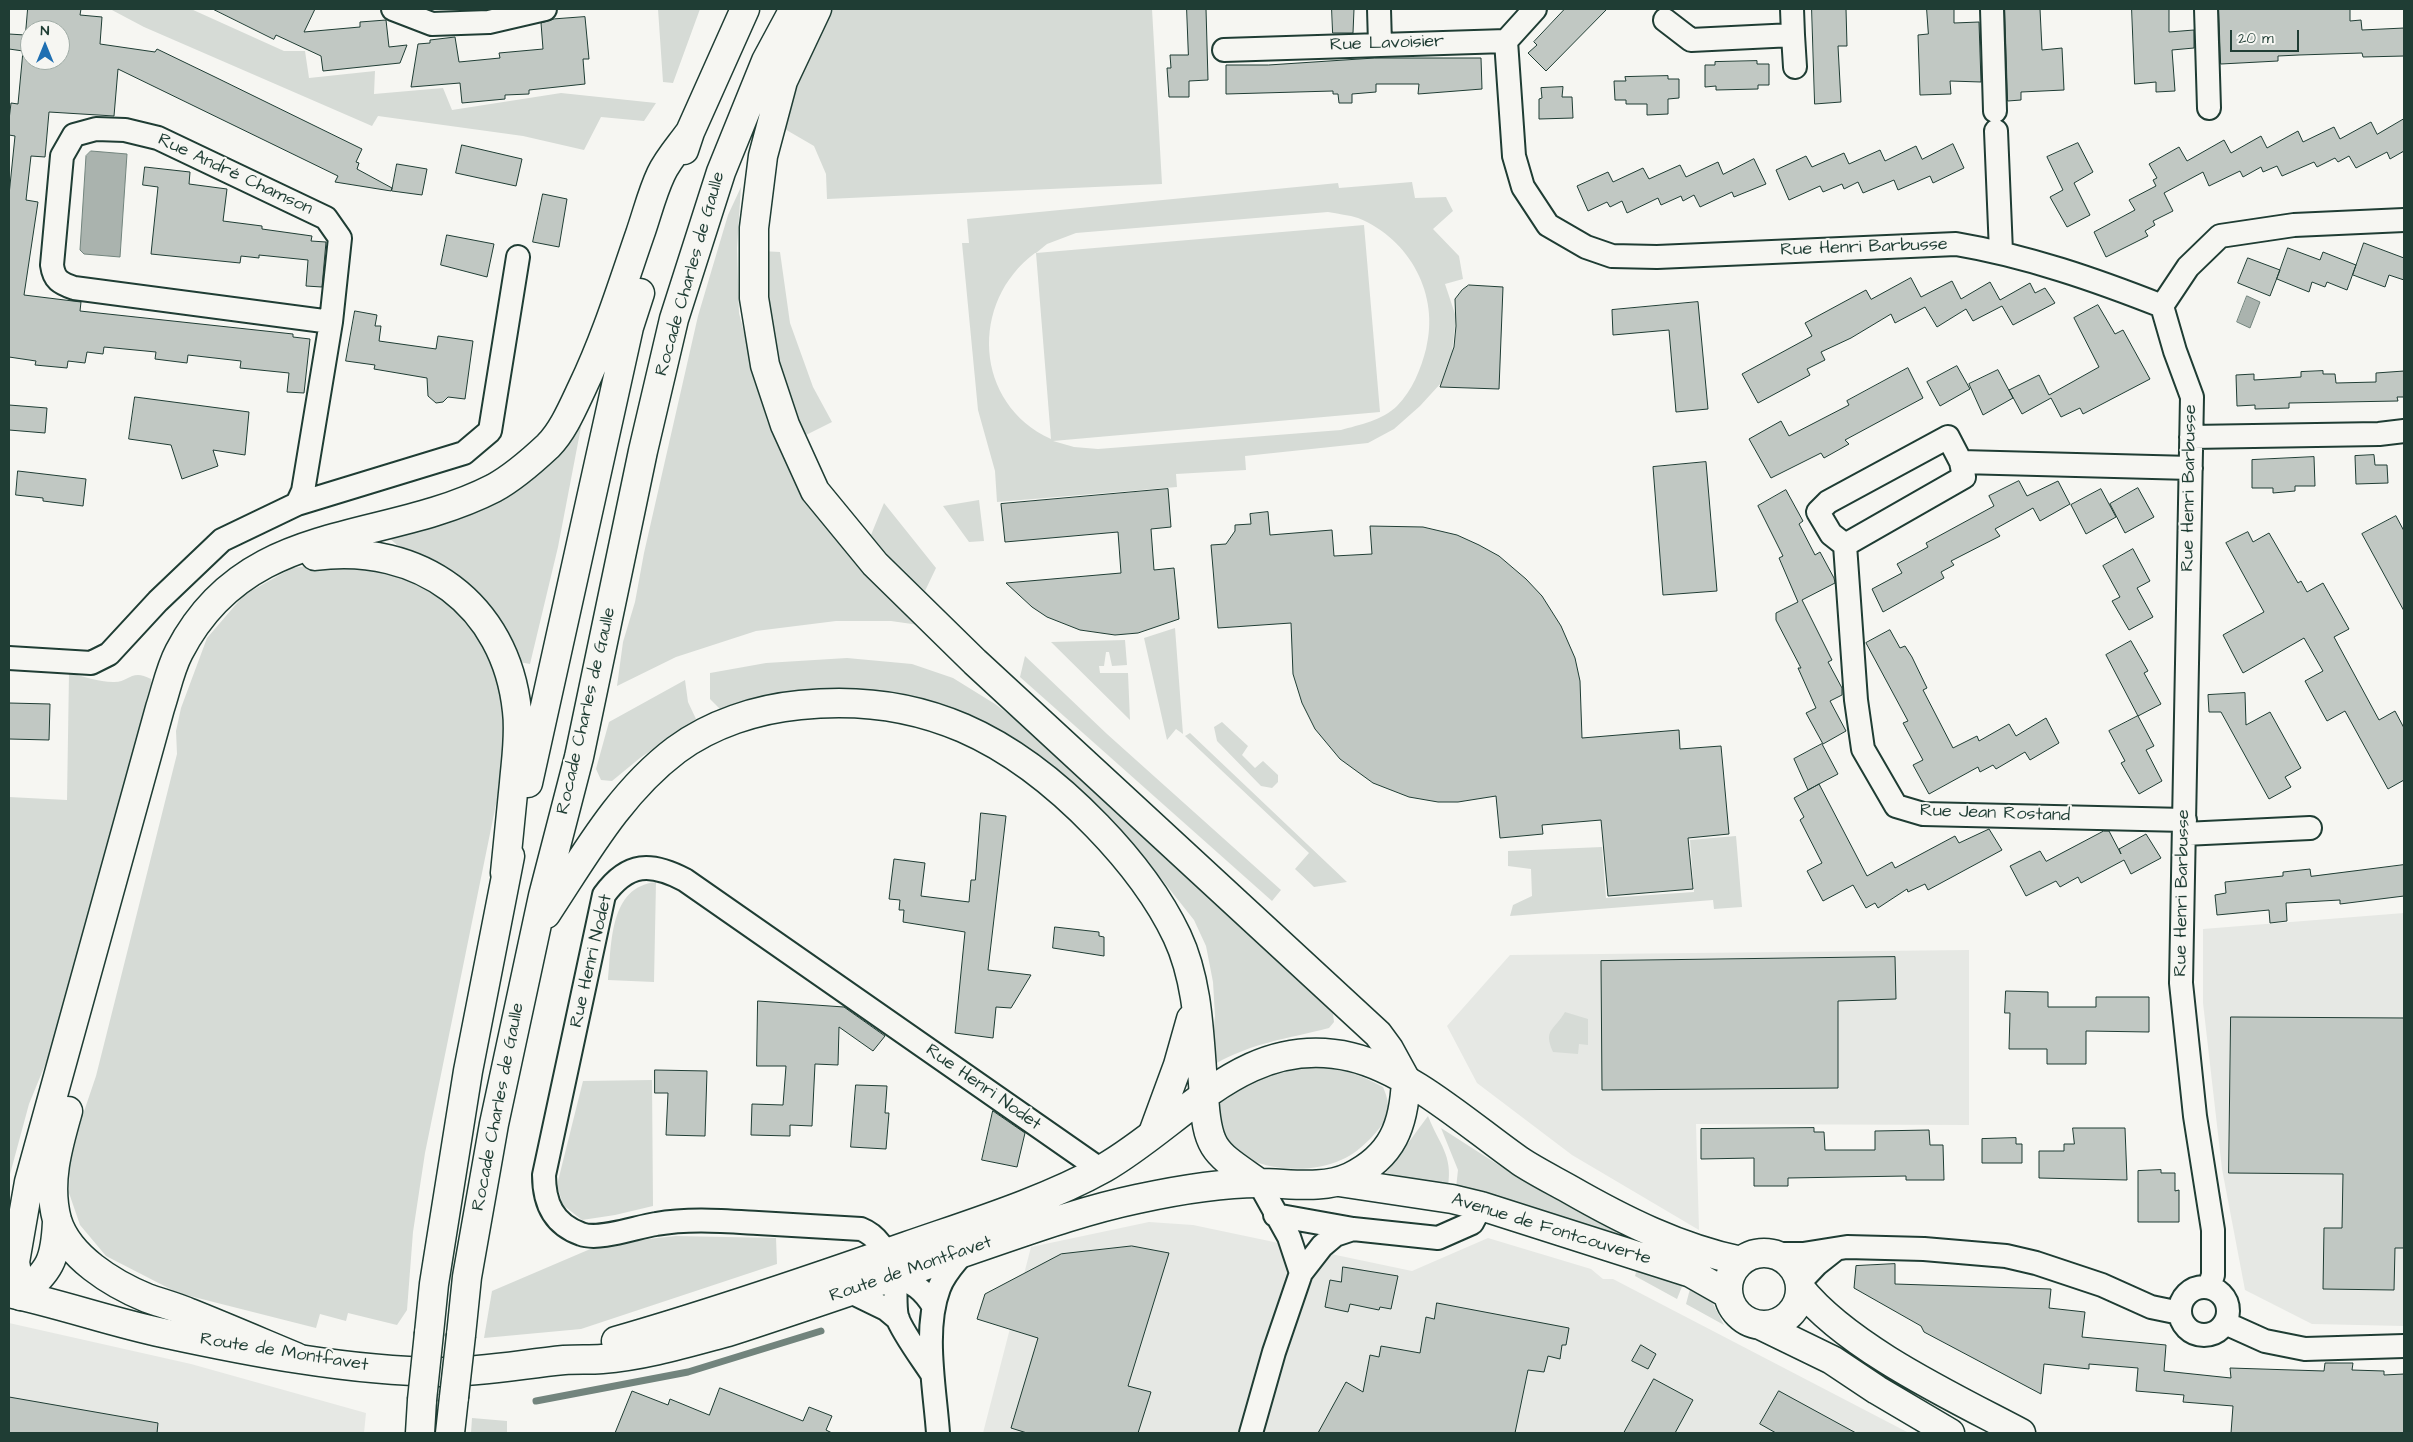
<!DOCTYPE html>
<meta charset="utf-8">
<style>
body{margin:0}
#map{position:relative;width:2413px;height:1442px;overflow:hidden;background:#f6f6f2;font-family:"Architects Daughter",sans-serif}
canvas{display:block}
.frame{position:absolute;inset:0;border:10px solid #1f3d34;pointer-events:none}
.north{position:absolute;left:20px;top:20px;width:50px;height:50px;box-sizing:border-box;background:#f6f6f2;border:1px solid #a0aca6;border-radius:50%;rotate:0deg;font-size:14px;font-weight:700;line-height:20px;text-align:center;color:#1f3d34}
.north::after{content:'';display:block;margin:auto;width:18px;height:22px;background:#1f6fb2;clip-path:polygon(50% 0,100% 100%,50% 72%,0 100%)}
.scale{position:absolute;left:2230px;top:30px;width:69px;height:22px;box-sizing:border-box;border:2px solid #1f3d34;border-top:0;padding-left:6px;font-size:15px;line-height:18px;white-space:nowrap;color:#1f3d34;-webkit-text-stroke:4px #f6f6f2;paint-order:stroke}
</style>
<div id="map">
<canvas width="2413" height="1442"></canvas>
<div class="frame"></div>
<div class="north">N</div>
<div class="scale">20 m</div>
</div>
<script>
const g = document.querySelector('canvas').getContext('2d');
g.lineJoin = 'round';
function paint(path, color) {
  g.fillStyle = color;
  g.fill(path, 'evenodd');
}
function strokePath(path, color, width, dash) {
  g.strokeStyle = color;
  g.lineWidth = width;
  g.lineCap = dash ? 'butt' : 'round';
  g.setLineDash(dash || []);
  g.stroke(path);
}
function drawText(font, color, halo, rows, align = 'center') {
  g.font = font + ' "Architects Daughter",sans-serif';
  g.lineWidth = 4;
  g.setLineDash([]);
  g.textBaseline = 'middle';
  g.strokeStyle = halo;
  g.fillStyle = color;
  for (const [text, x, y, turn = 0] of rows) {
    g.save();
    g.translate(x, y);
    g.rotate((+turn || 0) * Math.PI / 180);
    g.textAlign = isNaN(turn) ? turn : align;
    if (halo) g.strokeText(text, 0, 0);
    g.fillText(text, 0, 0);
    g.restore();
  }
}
const built = new Path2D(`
 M2404,913V1326L2312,1324L2245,1290L2222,1169L2203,1003V929Z
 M1969,950V1125L1696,1124L1699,1230L1572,1155L1477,1083L1447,1026L1510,955Z
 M1149,1222L1193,1225L1412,1271L1488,1238L1591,1269L1603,1279H1613L1909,1433H983L1031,1247Z
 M9,1323L191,1364L366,1413L364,1433H9Z`);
const green = new Path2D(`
 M110,9H191L284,51H305L309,78L375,71L374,94L443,88L452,110L561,93L656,103L644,121L601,117L584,150L523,136L378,116L372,126L144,27Z
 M658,9H700L673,83L663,82Z
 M830,9H1152L1162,184L827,199L826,174L814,146L783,128L808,53Z
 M1412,182L1415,198L1446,197L1453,211L1433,229L1459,256L1463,279L1445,284L1456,317L1452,352L1441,383L1420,406L1394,429L1368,443L1245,456L1246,470L1176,474L1177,487L997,502L995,471L978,410L962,243H969L967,219L1338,183L1339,188ZM1328,212C1338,214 1349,215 1358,218C1410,239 1440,295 1426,349C1421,369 1412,391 1397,406C1383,420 1359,425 1341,430L1098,449L1074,447L1053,441L1380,412L1364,225L1036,253L1047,244L1076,233ZM1035,253H1036L1051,439C974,404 969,302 1035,253Z
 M741,187L737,248L739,313L767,421L793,473L919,625L891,621H836L756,631L676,657L617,686L623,642L635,602L644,553L698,316L728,215Z
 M761,251L780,252L790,323L813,387L832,422L804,436L779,376Z
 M575,422L581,427L558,547L530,664L514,661L456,578L421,555L397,545L386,535L423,524Z
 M979,500L984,541L969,542L943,506Z
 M884,503L936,568L925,591L896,565L871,535Z
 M345,561C362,563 382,564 398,569C445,586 483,628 497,675C504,701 505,728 506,755L425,1153L413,1232L407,1310L397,1325L348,1313L346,1321L320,1314L316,1328L178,1293L106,1256L80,1225L69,1193L70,1153L96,1076L177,754L176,731L181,708L207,638L244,595L292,568Z
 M1175,628L1183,734L1176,729L1167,740L1144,638Z
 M1125,640L1127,665L1112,666L1109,652H1106L1104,666H1099L1100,673H1128L1130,720L1051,642Z
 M1025,656L1107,734L1281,890L1272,901L1020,677Z
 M847,658L912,664L953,678L995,704L1062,754L1332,1006L1334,1022L1329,1028C1287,1039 1254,1042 1215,1064L1211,1056L1215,1016L1213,982L1206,946L1194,920L1140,852L1100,810L973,718L931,702L881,691L828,690L767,698L720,709L710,699V673L766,663Z
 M69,673C83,676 99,682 113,682C129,683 131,668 151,679L153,691L127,771L93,911L61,1026L29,1104L9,1178V797L67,800Z
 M685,680L688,702L696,719L640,758L612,781L601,780L596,769L609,722Z
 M1222,722L1248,746L1242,755L1255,768L1263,761L1278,775V782L1272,788L1261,786L1217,741L1214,727Z
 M1190,733L1347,882L1314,887L1295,869L1309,853L1185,736Z
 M1736,836L1742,907L1714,909L1713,900L1510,916L1513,905L1532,896L1531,869L1508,866V851L1602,847L1606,898L1694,892L1690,840Z
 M656,882L654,982L608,980C612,943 609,887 656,882Z
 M1565,1012L1588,1019V1045L1579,1044L1578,1054L1553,1052C1543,1029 1554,1031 1565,1012Z
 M1302,1067C1333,1066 1356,1072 1383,1087C1393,1110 1388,1120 1371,1138C1362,1147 1353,1155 1341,1160C1305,1177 1235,1171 1220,1129C1217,1120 1216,1109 1222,1100C1236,1081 1279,1071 1302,1067Z
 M652,1080L653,1206L615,1215L582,1220L563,1205L557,1185L583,1081Z
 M1428,1116C1439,1144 1453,1155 1448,1186L1386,1173Z
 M1441,1128L1511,1173L1648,1244L1646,1248L1499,1197L1456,1188L1458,1170Z
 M676,1236L776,1238L777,1264L581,1329L484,1338L492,1291L602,1244Z
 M1637,1269L1683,1284L1677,1299L1635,1276Z
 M1694,1288L1708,1294L1724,1325L1686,1304L1690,1289Z
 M472,1418L507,1421V1433H471Z`);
const water = new Path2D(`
 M91,151L127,154L120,257L84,254L80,250L86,156Z
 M2247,296L2260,302L2250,328L2237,322Z`);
const stream = new Path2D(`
 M536,1401L688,1372L821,1331`);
const building = new Path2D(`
 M28,9H81L80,15L102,17L100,44L155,52L157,49L215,77L362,149L356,162L359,163L357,169L392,188L391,191L335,182L338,176L118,69L114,116L49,112L45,157L31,156L26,200L38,202L24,295L81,302L80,311L293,334V337L310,339L304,393L287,392L289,373L240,368L241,361L188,355L187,363L155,359L156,352L104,347L103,354L87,352L85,363L68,361L67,368L35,365L36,361L9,357V195L15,136L9,135V120L11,103L18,104L23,51L9,49V34L25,35ZM30,30H60V60H30Z
 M213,9H315L304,32L360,27V22L386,20L389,47L407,45L400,63L323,71L321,56L276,35L274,39Z
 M1187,9H1206L1208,80L1189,81V97H1169L1167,68H1171L1170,55H1188Z
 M1332,9H1354L1353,33H1333Z
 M1565,9H1607L1546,71L1528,53L1537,45L1534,42Z
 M1812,9H1846L1847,46H1838L1841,102L1815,104Z
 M1927,9H1954V23L1979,22L1981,82L1950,81L1951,94L1920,95L1918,35L1928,34Z
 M2005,9H2040L2042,50L2062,48L2064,90L2021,92V100L2008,101Z
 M2132,9H2169V32L2194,30V48L2172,50L2175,91L2156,92V82L2135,84Z
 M2219,9H2350V21L2361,20L2362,30L2404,28V56L2363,57L2362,53L2299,55L2278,56V61L2221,64Z
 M585,17L589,59H583L585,84L529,90V94L505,95V99L462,103L460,83L411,87L418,44L430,43V40L455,37L459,62L500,58L499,53L543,49L541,23L554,19Z
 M1375,58H1481L1482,89L1418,94L1419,84H1376V92L1352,94V103H1339L1338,94H1333V91L1226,94V65H1268Z
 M1757,61V64H1769V85H1758V89L1716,90V86L1705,87V65H1715V62Z
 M1668,76V79H1679V98L1668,99V114L1647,115V104H1626V100H1615L1614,81H1626L1625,77Z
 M1563,87L1562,97H1572L1573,118L1539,119V99L1542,98L1541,88Z
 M2404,119V151L2390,159L2387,152L2356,168L2349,156L2338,162L2335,158L2317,167L2314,162L2282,176L2277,166L2263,172L2261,167L2243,177L2240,171L2209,186L2203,172L2164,193L2173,211L2153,221L2155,225L2145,231L2148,236L2106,257L2094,232L2135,210L2129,200L2156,186L2153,180L2157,178L2149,164L2179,147L2187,161L2224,140L2231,153L2261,136L2267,148L2298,131L2303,142L2334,127L2340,139L2371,122L2377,134Z
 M2078,143L2093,172L2074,183L2090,215L2067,227L2050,197L2063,190L2047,157Z
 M1953,144L1964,168L1933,183L1930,176L1898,190L1894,180L1863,193L1858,182L1844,189L1842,184L1823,192L1820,186L1789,200L1776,170L1806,156L1812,167L1844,153L1849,164L1880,150L1885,161L1916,146L1922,159Z
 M462,145L522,159L516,186L456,173Z
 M1754,159L1766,184L1734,197L1732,192L1700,207L1694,195L1683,201L1681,196L1661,205L1658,198L1627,213L1622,201L1610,207L1607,202L1588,211L1577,186L1608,172L1613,182L1643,168L1649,179L1680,165L1686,177L1718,162L1723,174Z
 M397,164L427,169L422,195L392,191Z
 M145,167L190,172L189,184L227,189L223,221L262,226V229L312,236L311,241L326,242L322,287L306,286L308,260L259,255V258L241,256L240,263L151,254L158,187L143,185Z
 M543,194L567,199L559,247L533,242Z
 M447,235L494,244L487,277L441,265Z
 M2364,243L2404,258V280L2389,275L2385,287L2353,275Z
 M2288,248L2320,260L2323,252L2356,265L2347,290L2327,282L2325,287L2312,282L2309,292L2277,279Z
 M2248,258L2280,270L2270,296L2238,283Z
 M1911,278L1921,297L1952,281L1961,299L1990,282L2000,300L2030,283L2035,293L2045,288L2055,303L2013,325L2002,306L1973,321L1966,309L1937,327L1925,307L1895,323L1891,314L1851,338L1821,352L1825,360L1807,369L1810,375L1758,403L1742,374L1812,336L1805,323L1866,290L1871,299Z
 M1469,285L1503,287L1499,389L1440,387L1454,347L1456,326L1455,299L1462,290Z
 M1698,302L1708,409L1676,412L1669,330L1613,335L1612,310Z
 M2098,305L2115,334L2123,330L2150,379L2083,414L2080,408L2061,417L2051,398L2022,414L2009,390L2039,375L2049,395L2099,367L2074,318Z
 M355,311L377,315L375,326H381L379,341L436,349L438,336L473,341L465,399L448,397L443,402L436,403L428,396L427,378L374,369L375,365L346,361Z
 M1957,366L1970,389L1940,406L1927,382Z
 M1908,368L1923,398L1845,440L1849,444L1824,458L1821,453L1771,478L1749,439L1781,421L1789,436L1849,405L1847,401Z
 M1998,370L2013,398L1983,415L1969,384Z
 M2323,371V374H2335L2336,383L2376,382V373L2404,371V397H2397L2398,401L2289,403V408L2255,409V405L2237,406L2236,375L2254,374V380L2301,377V372Z
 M135,397L249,412L245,455L213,450L218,466L182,479L171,445L129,439Z
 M9,405L47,408L45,433L9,430Z
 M2374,455L2375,465H2387L2388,483L2356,484L2355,456Z
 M2314,457L2315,486H2295V491L2273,493V488H2252V460Z
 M1706,462L1717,591L1663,595L1653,467Z
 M18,471L86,479L83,506L43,501V498L16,495Z
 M2019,481L2027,496L2058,481L2070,504L2040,521L2033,508L1995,529L2000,536L1951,561L1954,565L1941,572L1944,578L1883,612L1872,589L1902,573L1897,564L1928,547L1926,543L1994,506L1989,496Z
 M2138,488L2154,517L2125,533L2110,504Z
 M1168,489L1171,527L1151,529L1154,570L1174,568L1179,619L1138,633L1115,635L1080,630L1047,617L1032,607L1006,583L1121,573L1118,532L1005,542L1001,504Z
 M2101,489L2116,517L2086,534L2071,505Z
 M1786,490L1803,521L1799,524L1815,555L1820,552L1834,578L1835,583L1802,600L1832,660L1828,662L1842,688V695L1830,701L1846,731L1823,744L1806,713L1816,708L1798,668H1801L1776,620V613L1798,602L1779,558L1783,556L1758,506Z
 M1268,512L1270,535L1332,530L1334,556L1372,554L1370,526L1423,527L1457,535L1479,545L1499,556L1526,579L1542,596L1561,626L1575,658L1580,681L1582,738L1679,730L1680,749L1721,746L1729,834L1688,838L1693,889L1608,896L1601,820L1542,825L1543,834L1500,838L1496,796L1458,802H1438L1409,797L1373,783L1340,759L1315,729L1302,703L1293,674L1291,623L1218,628L1211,545L1226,544L1235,531V525L1251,524L1250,514Z
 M2396,516L2404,531V611L2362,534Z
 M2248,532L2253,542L2269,533L2298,583L2301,581L2307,592L2323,583L2349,629L2334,637L2379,720L2395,711L2404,728V780L2388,789L2345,711L2327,721L2305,681L2323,671L2304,638L2243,673L2223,635L2264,612L2226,543Z
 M2133,549L2150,581L2137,588L2153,617L2129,630L2112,601L2120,597L2103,566Z
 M1890,630L1900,648L1905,646L1912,657L1927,688L1923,690L1953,748L1977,736L1979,741L2009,724L2016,736L2046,718L2059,743L2030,760L2025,752L1996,769L1993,765L1980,772L1978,767L1929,794L1913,765L1923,760L1903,723L1908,721L1866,643Z
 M2131,641L2148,671L2144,673L2161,704L2138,716L2106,655Z
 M2245,693L2246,725L2270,712L2301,768L2285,777L2291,787L2269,799L2221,712H2209L2208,695Z
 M9,703L50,704L49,740L9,739Z
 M2138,716L2154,746L2146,750L2162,781L2139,794L2121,763L2125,761L2109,731Z
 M1822,744L1838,774L1819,784L1867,876L1892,862L1895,868L1955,836L1959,843L1989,829L2002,850L1928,890L1925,884L1908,892L1907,889L1878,908L1875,903L1866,908L1853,885L1823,901L1807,871L1822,863L1800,820L1804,817L1794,798L1819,784L1808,790L1794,759Z
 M981,813L1006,816L988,970L1031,975L1011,1008L996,1007L993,1038L955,1033L965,932L903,922L904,910H899L900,900L889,899L894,859L925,863L921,896L969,902L971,880H975Z
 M2104,831H2109L2121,854L2119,849L2146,834L2161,858L2131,874L2124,860L2081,883L2078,877L2060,887L2056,881L2026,896L2010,866L2040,851L2046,861Z
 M2404,865V896L2340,904V900L2286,903L2287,921L2270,923L2269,910L2217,915L2215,895L2226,893L2225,882L2283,876V872L2310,869L2311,876Z
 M1055,927L1099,932V936L1104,937V956L1053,948Z
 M1895,957L1896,999L1838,1001V1088L1602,1090L1601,961Z
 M2006,991L2048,992V1007H2096V997H2149V1032L2086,1031V1064H2047V1049H2009L2010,1013H2005Z
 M758,1001L844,1007L885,1036L873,1051L839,1027L838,1065L815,1064L812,1126L790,1125V1136L751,1135L752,1104L783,1105L786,1066H757Z
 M2231,1017L2404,1018V1248H2395L2394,1290L2323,1289L2324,1228H2342L2343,1174L2229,1173Z
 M655,1070L707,1071L705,1136L666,1135L668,1093H655Z
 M856,1085L887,1086L885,1113H889L886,1149L851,1147Z
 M993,1111L1025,1133L1017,1167L982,1160Z
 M1814,1128V1132H1824L1825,1150H1875V1131L1929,1130L1930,1145H1943L1944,1180H1906V1176L1788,1178V1186H1754V1158L1701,1159V1129Z
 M2073,1128H2125L2127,1180L2039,1178V1151H2064V1144H2074Z
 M2016,1138V1144H2022V1163H1982V1139Z
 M2161,1170V1173H2175V1191L2179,1190V1222H2138V1171Z
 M1132,1246L1169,1253L1128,1386L1151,1392L1138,1433H1027L1011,1428L1038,1338L977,1319L985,1294L1061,1254Z
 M1895,1264V1284L2051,1289L2049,1308L2085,1312L2082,1337L2166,1345L2164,1371L2231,1378L2230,1368L2324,1371L2325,1363H2353L2352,1370L2384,1371V1375L2404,1374V1433H2231L2233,1406L2183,1402L2184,1395L2136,1391L2138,1368L2089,1364V1369L2044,1364L2041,1394L1924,1332L1921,1326L1854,1288L1856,1266Z
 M1343,1267L1398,1276L1391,1309L1380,1307L1379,1310L1350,1304L1348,1312L1325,1307L1330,1280L1341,1282Z
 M1437,1303L1569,1328L1566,1345H1562L1560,1359L1548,1356L1544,1372L1528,1370L1515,1433H1318L1346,1382L1363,1392L1370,1355L1379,1357L1381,1346L1420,1353L1426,1317L1434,1319Z
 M1641,1345L1656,1354L1648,1369L1632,1361Z
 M1654,1379L1693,1400L1675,1433H1624Z
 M720,1388L803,1421L809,1407L832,1416L826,1430L832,1433H615L632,1391L668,1405L670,1399L709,1415Z
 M1779,1391L1856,1433H1776L1760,1424Z
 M9,1397L158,1423L157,1433H9Z`);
const minor = new Path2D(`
 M393,9L432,24L489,22L545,9
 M1379,9L1380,44
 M1992,9L1995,111
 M2206,9L2209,108
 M1665,20L1691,40L1793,35L1792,9
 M1793,35L1795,67
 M1506,41L1514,156L1523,187L1548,225L1586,247L1612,256L1657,257L1956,244C2027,256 2096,280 2162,306L2175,351L2192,397L2181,983L2195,1116L2213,1230V1275L2209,1287
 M1224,50L1506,41L1535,9
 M1996,131L2001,252
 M2162,306L2188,267L2220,236L2294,225L2404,220
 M2191,437L2379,434L2404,431
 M297,504L303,491L331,322L340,238L326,218L158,138L125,130L96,129L74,135L62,156L52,265C54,280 60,283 74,288L331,322
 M1845,545L1964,477L1961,462
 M9,658L91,663L109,654L158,601L222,540L297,504L464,453L490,431L518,257
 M2185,820L1923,814L1896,806L1863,749L1856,700L1845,545L1831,534L1818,512L1828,502L1948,437L1961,462L2191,468
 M2184,834L2310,828
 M1259,1183L1289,1237L1301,1273
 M1275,1215L1353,1229L1438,1238L1472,1223L1481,1206
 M1774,1254H1803L1847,1247L1924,1249L2006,1256L2036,1263L2102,1285L2151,1307L2180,1313
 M894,1276C913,1282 923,1289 934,1307
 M1800,1282L1817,1264L1836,1249
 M2180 1311a24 24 0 1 1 48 0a24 24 0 1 1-48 0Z
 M849,1291L886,1309L898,1319
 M2225,1323L2265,1341L2305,1349L2404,1346
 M932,1374C923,1360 902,1332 897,1317C894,1303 897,1288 894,1275C889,1256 879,1236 861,1229C827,1227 793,1225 758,1223C724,1221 689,1218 656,1224C636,1227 599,1241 581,1234C553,1224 544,1203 544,1175L604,895C628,862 651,862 685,880L1101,1170
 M938,1433C935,1389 923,1330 939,1288C944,1274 954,1264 963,1253
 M1251,1433L1274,1352L1301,1273L1322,1246L1335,1235L1353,1229`);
const major = new Path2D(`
 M1204,1095C1207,1151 1215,1152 1259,1183
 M1339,1182L1452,1199L1481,1206L1691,1273L1728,1294
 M1728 1289a36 36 0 1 1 72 0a36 36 0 1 1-72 0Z
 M1800,1288C1848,1348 1953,1397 2021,1433
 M9,1293C61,1304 111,1322 163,1333C251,1352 350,1371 440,1372C482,1372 523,1364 564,1360C577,1359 590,1360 602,1359C644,1356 687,1343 728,1332C808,1306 888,1278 968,1251C1024,1232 1080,1211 1137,1199C1174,1191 1222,1183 1259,1183C1289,1183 1322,1190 1350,1177C1393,1156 1404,1125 1406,1080
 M1760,1325L1832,1360L1877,1390L1950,1433
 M616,1341C714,1313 810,1280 907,1246C970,1224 1045,1201 1104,1168C1184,1122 1246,1032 1351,1057C1410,1071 1470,1126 1520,1161C1535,1171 1553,1180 1569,1189C1623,1220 1679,1248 1741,1261`);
const highway = new Path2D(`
 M817,9L783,81L763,156L754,228V298L765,365L785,425L815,491L875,564L975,662L1378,1034L1389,1049L1406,1080
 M684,150L690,132L745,9
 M315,556C419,542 506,604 517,711C520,735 516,759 514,783C511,813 508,843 505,873
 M528,783L629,327L640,293
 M546,914C585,855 619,793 676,750C711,724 757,709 800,705C923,692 1013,739 1097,826C1129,859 1157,894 1177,936C1200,985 1199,1042 1204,1095
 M68,1111C58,1146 47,1183 57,1220C68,1257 113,1284 147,1298C161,1303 176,1307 190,1313C225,1327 260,1342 296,1357
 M1153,1133L1178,1065L1191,1019
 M57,1222C55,1263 50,1268 21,1296L15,1262L29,1182L160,708C166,690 170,669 179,652C247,520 381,546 494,488C514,477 532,461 548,446C563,431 573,407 582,388C606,338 622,286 640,234C647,214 652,193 661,174C668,159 680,146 690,132
 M429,1333L434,1284L468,1071L510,856
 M461,1335L467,1277L494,1124L543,896L579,757L643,451L674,319L721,172L766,61L794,9
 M420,1433L422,1400
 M450,1433L454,1397`);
const highwayBridge = new Path2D(`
 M454,1397L461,1335
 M422,1400L429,1333`);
const streetNames = [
 ["Rue Lavoisier",1387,44,-2],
 ["Rue André Chamson",235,175,25],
 ["Rue Henri Barbusse",1864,248,-2],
 ["Rocade Charles de Gaulle",691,274,-74],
 ["Rue Henri Barbusse",2190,488,-89],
 ["Rocade Charles de Gaulle",587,711,-77],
 ["Rue Jean Rostand",1995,814,2],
 ["Rue Henri Barbusse",2183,893,-89],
 ["Rue Henri Nodet",592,961,-77],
 ["Rue Henri Nodet",983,1088,35],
 ["Rocade Charles de Gaulle",499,1107,-79],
 ["Avenue de Fontcouverte",1551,1230,17],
 ["Route de Montfavet",911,1270,-19],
 ["Route de Montfavet",284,1353,9]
];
paint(built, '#e6e8e4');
paint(green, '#d6dbd6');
paint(water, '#aab3ae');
strokePath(water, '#72847d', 1);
strokePath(stream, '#72847d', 7);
paint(building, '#c1c8c3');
strokePath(building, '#1f3d34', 1);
strokePath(minor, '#1f3d34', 26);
strokePath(major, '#1f3d34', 31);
strokePath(highway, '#1f3d34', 31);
strokePath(minor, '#f6f6f2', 22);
strokePath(major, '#f6f6f2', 28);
strokePath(highway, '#f6f6f2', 28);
strokePath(highwayBridge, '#1f3d34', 31, []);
strokePath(highwayBridge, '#f6f6f2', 28);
drawText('18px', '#1f3d34', '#f6f6f2', streetNames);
</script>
